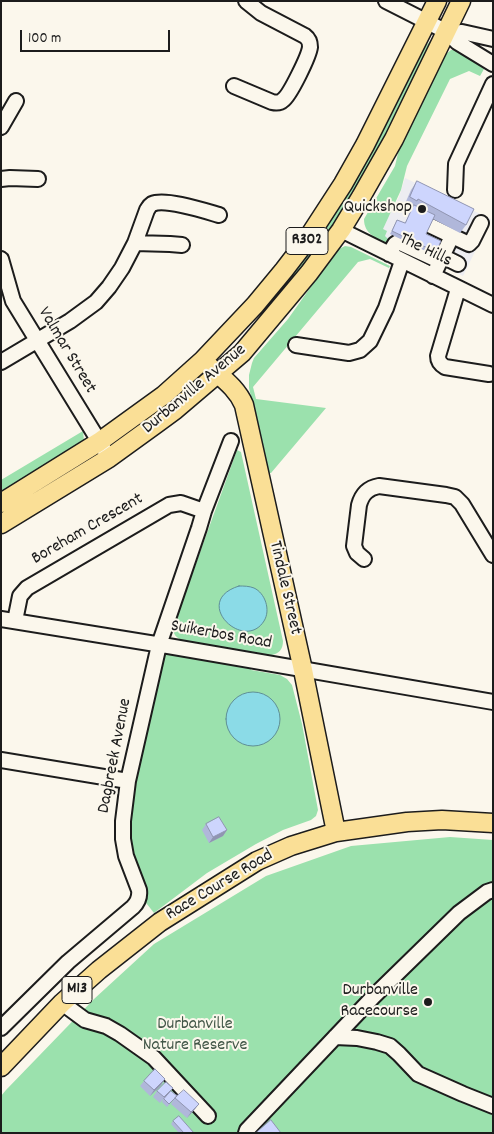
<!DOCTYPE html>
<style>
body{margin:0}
#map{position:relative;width:494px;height:1134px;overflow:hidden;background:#fbf7ec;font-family:Dekko,sans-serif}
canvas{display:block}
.frame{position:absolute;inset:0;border:2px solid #1c1c1c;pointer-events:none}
.scale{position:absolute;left:20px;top:30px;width:150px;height:22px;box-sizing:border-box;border:2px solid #1c1c1c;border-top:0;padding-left:6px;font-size:15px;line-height:18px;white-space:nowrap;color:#1c1c1c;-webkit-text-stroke:4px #fbf7ec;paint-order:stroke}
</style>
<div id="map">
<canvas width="494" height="1134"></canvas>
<div class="frame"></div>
<div class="scale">100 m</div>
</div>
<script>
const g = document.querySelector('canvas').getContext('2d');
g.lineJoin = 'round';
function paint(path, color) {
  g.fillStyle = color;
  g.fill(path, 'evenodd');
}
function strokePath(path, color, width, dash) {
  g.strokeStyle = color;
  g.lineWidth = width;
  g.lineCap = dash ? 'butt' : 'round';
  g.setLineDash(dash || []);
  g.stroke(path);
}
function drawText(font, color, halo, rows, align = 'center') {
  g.font = font + ' Dekko,sans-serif';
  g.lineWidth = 4;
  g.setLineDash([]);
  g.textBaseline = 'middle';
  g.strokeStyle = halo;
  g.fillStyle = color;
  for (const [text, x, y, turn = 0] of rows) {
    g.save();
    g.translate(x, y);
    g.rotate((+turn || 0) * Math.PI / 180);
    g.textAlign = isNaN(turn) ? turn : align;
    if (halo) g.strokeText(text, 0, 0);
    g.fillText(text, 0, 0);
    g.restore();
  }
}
const built = new Path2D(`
 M405,178L491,219L463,276L385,238V234L382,229L399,197Z`);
const green = new Path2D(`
 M430,41L433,42L394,125L341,218L289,288L282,283L391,116L425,47Z
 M451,50H459L484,69L480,76L469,71L450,79L407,166L401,190L383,229L387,231L385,236L389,240V244C376,238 364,234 364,219L395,166L399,149L446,54Z
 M345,246L351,247L390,266L389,268L370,259L358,262L253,387L256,399L326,408L271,473H269L249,388V375L252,363L254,358L288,319L337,250Z
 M83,431L84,441L80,447L1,495V480Z
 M237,450L241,452L283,641C283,649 279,654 271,655L182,640C176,638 173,634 173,627Z
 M167,653L251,667V670L280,675L287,679L292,685L302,724L318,810L316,816L311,820L283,830L256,844L207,873L154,913L143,899L132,857L129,831L133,784L163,657Z
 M450,837L493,840V1133H1V1096L6,1090L94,999L154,944L266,876L351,846Z`);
const water = new Path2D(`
 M239,586C244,586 249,586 254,588C265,593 271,610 264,621C244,653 190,601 239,586Z
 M226 719a27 27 0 1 1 54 0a27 27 0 1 1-54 0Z`);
const minor = new Path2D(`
 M386,1L451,34L453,38L457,42L493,64
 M451,34L462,32L493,39
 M234,86L272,102C276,103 280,103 283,100C290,95 309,56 310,47C310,42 309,39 305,36L261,13L246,1
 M1,127L16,101
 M1,179L10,178L38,179
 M455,190L456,164L493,84
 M431,226L452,236L433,276
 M341,230L493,305
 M452,236L469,244L472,241L481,223
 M135,243L147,210C149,207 149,206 152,204C165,198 205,211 219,215
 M389,254L395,244L398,242L439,261
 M442,256L458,264
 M1,259L13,301L105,451
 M458,289L438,356C438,361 440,364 445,367L489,374
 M296,345L349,353L360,350L370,341L386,308L402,261
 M1,362L70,321L96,302L109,287L122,268L135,243L170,244L182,245
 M364,559L357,553L354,546L359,505C362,494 368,488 379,486L446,495L455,497L462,504L493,555
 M1,619L168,646L493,702
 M15,621L20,596L27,588L169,505L181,503L204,511
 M1,760L128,781
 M62,1003L85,1020L106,1026L120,1034L154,1058L208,1116
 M1,1028L68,962L133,907C138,902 140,897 139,890L126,856L123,839V821L128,781L159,645L199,528L204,511L231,441
 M335,1037L357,1038L377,1042L390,1046L399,1054L418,1074L463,1094L493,1106
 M246,1133L247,1130L374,996L459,913L487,892L493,890`);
const major = new Path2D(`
 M209,366C222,378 237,388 244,405L303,670L336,832
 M1,503L99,442L164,395L203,360L255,305L284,270L304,244L343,184L365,145L437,1
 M1,524L109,458L156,424L175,410L242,353L309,273L341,230L361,197L394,139L461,1
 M1,1067L62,1003L99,970L160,922L257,861L291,846L336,832L407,822L442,820L493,823`);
const wall = new Path2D(`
 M417,181L466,225L460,233L433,219L426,234L436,252L434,255L390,234L397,220L405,223L412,209L411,210L404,206L411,190Z
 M206,824L227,830L223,836L209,843L202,830Z
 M165,1079L161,1085L150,1096L140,1086L144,1081Z
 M157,1091L170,1092L199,1104L195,1109L187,1118L171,1104L174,1099L167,1107L162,1102L163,1099L160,1103L153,1097Z
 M173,1121L194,1133H179L171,1124Z`);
const shadedWall = new Path2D(`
 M227,830L223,836L209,843L213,837Z
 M165,1079L161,1085L150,1096L154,1090Z
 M199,1104L195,1109L187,1118L191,1112Z`);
const building = new Path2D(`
 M417,181L474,209L466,225L418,199L417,201L410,197Z
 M414,205L435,215L426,234L441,241L436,252L392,231L397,220L405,223Z
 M219,817L227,830L213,837L206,824Z
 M155,1069L165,1079L154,1090L144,1081Z
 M166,1082L173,1088L164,1097L157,1091Z
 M184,1090L199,1104L191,1112L175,1098Z
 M171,1091L177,1096L169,1104L164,1099Z
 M179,1116L194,1133H184L173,1121Z
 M271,1120L281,1133H256Z`);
const markers = [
 [422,209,5,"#1c1c1c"],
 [428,1002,5,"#1c1c1c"]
];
const shields = [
 [307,241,42],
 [77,990,30]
];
const shieldNames = [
 ["R302",307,241],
 ["M13",77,990]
];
const poiNames = [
 ["Quickshop",412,209],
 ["Durbanville",418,992],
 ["Racecourse",418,1013]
];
const streetNames = [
 ["The Hills",425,251,26],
 ["Valmar Street",66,351,59],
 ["Durbanville Avenue",195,390,-40],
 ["Boreham Crescent",88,530,-30],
 ["Tindale Street",284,588,77],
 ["Suikerbos Road",221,636,10],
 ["Dagbreek Avenue",116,756,-79],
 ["Race Course Road",220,886,-31]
];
const parkNames = [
 ["Durbanville",195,1026],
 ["Nature Reserve",195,1047]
];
paint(built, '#ededf1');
paint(green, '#9be1ad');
paint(water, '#8bdbe7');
strokePath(water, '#5f8f96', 1);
strokePath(minor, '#1c1c1c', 18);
strokePath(major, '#1c1c1c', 21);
strokePath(minor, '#fbf7ec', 14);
strokePath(major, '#fadf96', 18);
paint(wall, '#b0b7da');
paint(shadedWall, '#9095b1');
paint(building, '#cdd5fd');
strokePath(building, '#9095b1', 1);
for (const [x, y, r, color] of markers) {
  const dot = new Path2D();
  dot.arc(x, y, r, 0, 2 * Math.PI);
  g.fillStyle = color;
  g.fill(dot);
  strokePath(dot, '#fbf7ec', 2);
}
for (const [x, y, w] of shields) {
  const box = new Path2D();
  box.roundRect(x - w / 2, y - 13.5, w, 27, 4);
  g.fillStyle = '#fbf7ec';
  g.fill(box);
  strokePath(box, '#1c1c1c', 1);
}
drawText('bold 16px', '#1c1c1c', null, shieldNames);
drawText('18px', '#1c1c1c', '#fbf7ec', poiNames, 'right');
drawText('18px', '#1c1c1c', '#fbf7ec', streetNames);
drawText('18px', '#425748', '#fbf7ec', parkNames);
</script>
